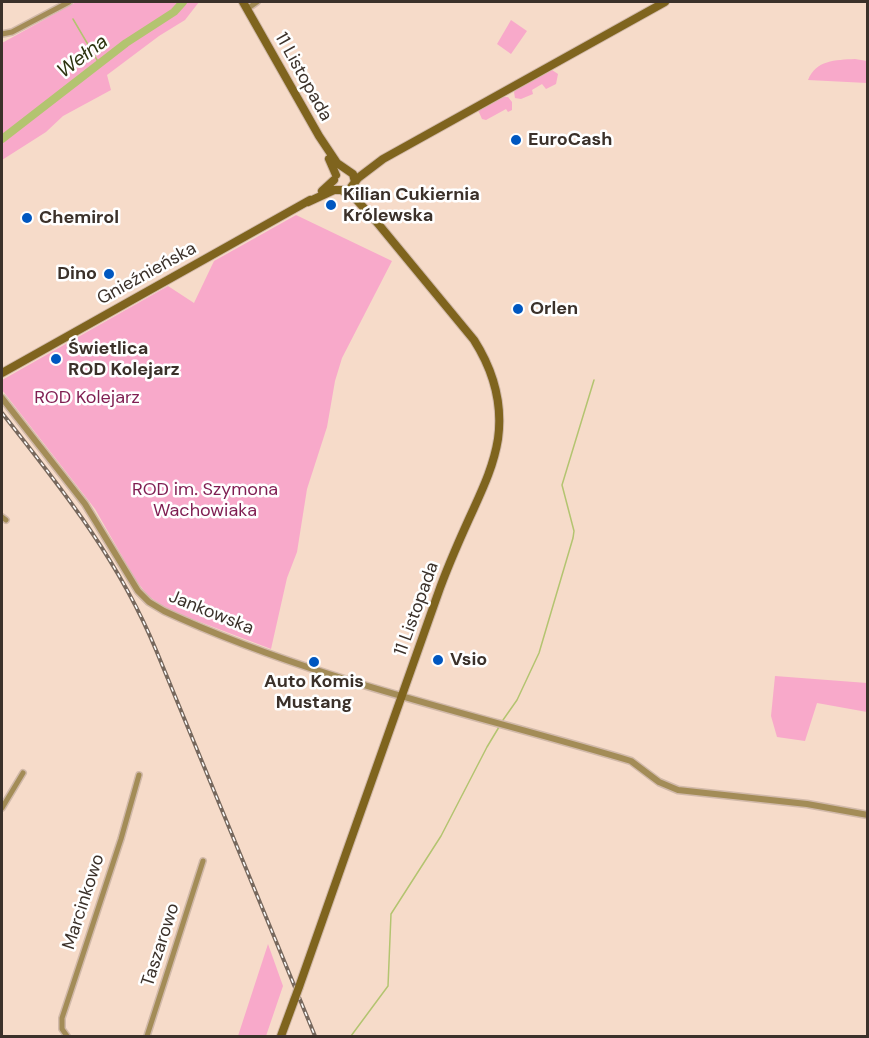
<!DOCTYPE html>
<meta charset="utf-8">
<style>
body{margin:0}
#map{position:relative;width:869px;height:1038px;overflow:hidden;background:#f6dbc9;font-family:"DM Sans",sans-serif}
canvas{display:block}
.frame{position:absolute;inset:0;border:3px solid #3b312a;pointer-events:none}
</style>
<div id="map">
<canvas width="869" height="1038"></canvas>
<div class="frame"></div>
</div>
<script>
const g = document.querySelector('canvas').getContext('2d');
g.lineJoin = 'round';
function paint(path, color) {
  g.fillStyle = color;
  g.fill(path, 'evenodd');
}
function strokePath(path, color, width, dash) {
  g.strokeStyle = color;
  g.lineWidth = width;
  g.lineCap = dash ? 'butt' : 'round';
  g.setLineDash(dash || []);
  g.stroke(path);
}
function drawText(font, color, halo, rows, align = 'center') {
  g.font = font + ' "DM Sans",sans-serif';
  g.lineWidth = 5;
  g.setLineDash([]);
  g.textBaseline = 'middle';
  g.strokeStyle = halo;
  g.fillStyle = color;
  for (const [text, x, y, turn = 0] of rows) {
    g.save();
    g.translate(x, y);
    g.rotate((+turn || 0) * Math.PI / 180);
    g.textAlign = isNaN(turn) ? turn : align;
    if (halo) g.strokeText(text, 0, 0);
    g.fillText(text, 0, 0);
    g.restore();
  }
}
const green = new Path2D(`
 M76,2H199L185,20L159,36L107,75L111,90L63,116L46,132L2,160V43Z
 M511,20L527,31L511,54L497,44Z
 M855,59L867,61V83L808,80C816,60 835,60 855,59Z
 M552,70L558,74L556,84L546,89L542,84L532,90L533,94L521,99L515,98L514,92L518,88Z
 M501,97H508L512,102V110L508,112L506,109L486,120L482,119L478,110Z
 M296,215L392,261L342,358L335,381L327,427L307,489L297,552L287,578L271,649L171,611L148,596L135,579L95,509L2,390V380L168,286L194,303L214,261Z
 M775,676L867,683V712L817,703L805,741L777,737L771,716Z
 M268,944L283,986L266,1036H238Z`);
const stream = new Path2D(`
 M73,19L100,65
 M503,720L517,700L539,653L573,538L574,531L562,485L594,380
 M351,1036L388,986L391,914L441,836L487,747L499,727`);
const river = new Path2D(`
 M2,139L126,43L174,12L183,2`);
const minor = new Path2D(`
 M247,9L257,2
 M2,34L12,32L69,2
 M2,517L6,520
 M2,808L23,773
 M67,1036L62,1029V1018L121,839L139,775
 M147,1036L203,861`);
const tertiary = new Path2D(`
 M2,398L85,504L138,591L149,602L164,611C313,680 474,714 631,761L659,782L678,790L807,804L868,815`);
const secondary = new Path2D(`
 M243,2L319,136L337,163L353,174L355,182
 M329,159L336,175
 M322,191L334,180
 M308,202L334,190H349L358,178L383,159L665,2
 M2,373L310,200
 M299,987C346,854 392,721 440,588C450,561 462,534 474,508C484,486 494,464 498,439C503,403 493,370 474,340L375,220L354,197L344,192
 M281,1036L295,998`);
const rail = new Path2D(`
 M2,413C62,489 119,560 156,650L315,1036`);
const secondaryBridge = new Path2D(`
 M295,998L299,987`);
const markers = [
 [516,140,6,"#0057c0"],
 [331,205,6,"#0057c0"],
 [27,218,6,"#0057c0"],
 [109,274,6,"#0057c0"],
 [518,309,6,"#0057c0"],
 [56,359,6,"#0057c0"],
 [438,660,6,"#0057c0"],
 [314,662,6,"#0057c0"]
];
const streetNames = [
 ["11 Listopada",303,77,61],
 ["Gnieźnieńska",147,274,-29],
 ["11 Listopada",417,609,-70],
 ["Jankowska",211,613,22],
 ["Marcinkowo",84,902,-72],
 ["Taszarowo",161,945,-72]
];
const poiNames = [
 ["EuroCash",528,140],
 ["Kilian Cukiernia",343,195],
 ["Królewska",343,216],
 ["Chemirol",39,218],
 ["Dino",97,274,"right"],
 ["Orlen",530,309],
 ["Świetlica",68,349],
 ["ROD Kolejarz",68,370],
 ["Vsio",450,660],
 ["Auto Komis",314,682,"center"],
 ["Mustang",314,703,"center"]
];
const parkNames = [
 ["ROD Kolejarz",87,398],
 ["ROD im. Szymona",205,490],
 ["Wachowiaka",205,511]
];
const waterNames = [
 ["Wełna",83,57,-37]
];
paint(green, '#f8a9ca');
strokePath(stream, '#b3c470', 1.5);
strokePath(river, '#b3c470', 8);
strokePath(minor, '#d1b9a9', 8);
strokePath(tertiary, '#d1b9a9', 9);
strokePath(secondary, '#d1b9a9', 10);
strokePath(minor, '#a38c57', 5);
strokePath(tertiary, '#a38c57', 6);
strokePath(secondary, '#7f641e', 8);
strokePath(rail, '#77685d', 4);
strokePath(rail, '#fff', 1.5, [4.5]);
strokePath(secondaryBridge, '#d1b9a9', 10, []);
strokePath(secondaryBridge, '#7f641e', 8);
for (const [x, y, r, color] of markers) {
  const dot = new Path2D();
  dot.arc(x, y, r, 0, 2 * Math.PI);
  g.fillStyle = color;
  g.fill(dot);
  strokePath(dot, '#fff', 2);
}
drawText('18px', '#3b312a', '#fff', streetNames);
drawText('bold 18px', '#3b312a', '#fff', poiNames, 'left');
drawText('18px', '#7f1e52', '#fff', parkNames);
drawText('italic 20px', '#2d3410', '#fff', waterNames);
</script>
